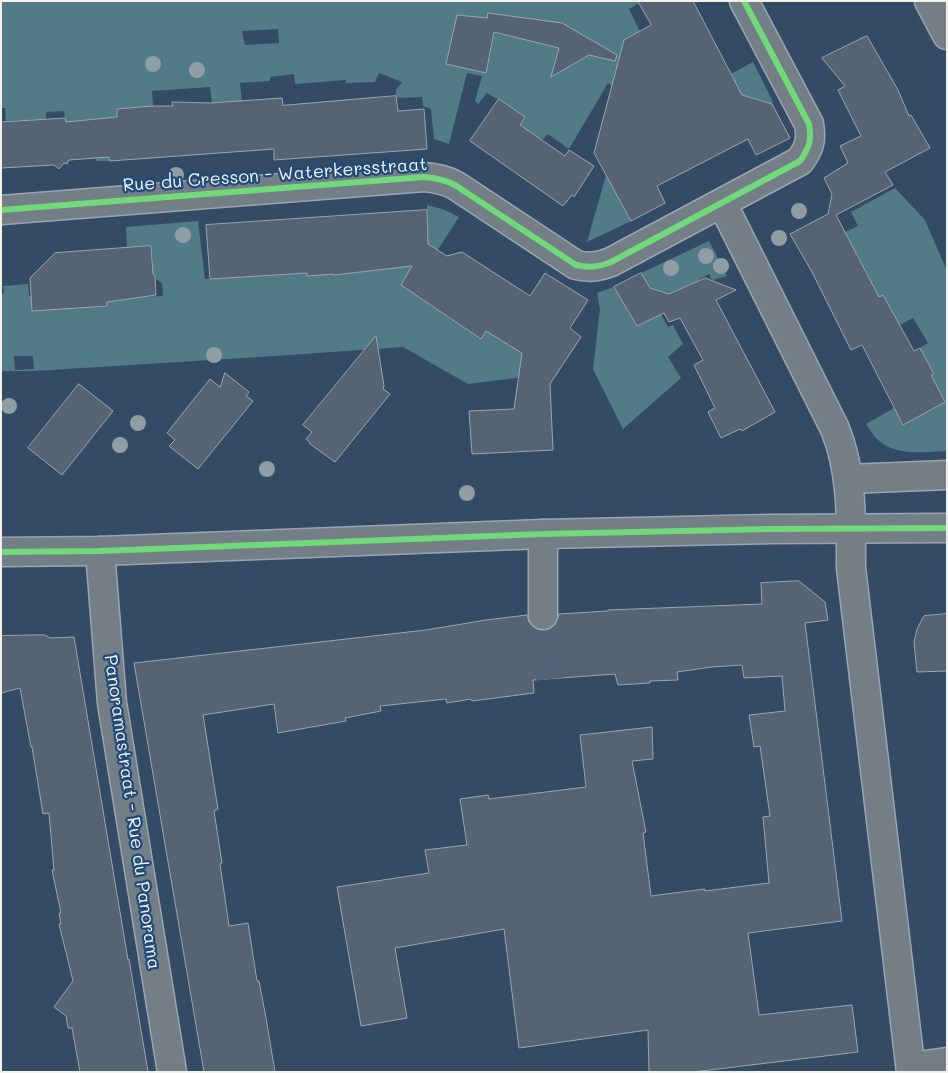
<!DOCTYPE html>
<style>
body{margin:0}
#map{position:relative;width:948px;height:1073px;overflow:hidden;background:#344b65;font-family:Mali,sans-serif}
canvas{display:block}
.frame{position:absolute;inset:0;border:2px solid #f4f1e8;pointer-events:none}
</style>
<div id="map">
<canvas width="948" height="1073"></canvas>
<div class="frame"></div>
</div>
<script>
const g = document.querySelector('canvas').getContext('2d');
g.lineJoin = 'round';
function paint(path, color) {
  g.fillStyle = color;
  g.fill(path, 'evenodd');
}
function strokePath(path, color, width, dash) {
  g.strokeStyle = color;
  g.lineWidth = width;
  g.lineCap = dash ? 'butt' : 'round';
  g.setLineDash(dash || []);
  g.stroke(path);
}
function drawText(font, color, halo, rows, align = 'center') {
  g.font = font + ' Mali,sans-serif';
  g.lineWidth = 4.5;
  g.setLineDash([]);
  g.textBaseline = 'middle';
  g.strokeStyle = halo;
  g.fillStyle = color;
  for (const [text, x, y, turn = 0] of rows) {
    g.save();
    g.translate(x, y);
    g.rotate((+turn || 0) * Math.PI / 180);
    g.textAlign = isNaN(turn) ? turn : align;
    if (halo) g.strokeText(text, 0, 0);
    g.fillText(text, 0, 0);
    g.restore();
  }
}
const green = new Path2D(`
 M1,1H638L639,3L629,9L650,52L695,93L753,62L773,102L772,104L743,95L716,109L612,186L631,221L587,242L628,98L608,83L569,149L548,134L542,140L520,125L525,117L499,99L495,98L487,93L478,104L475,101L482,76L467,73L449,144L434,139L431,109L423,106L422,97L398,98L396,95V90L402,82L379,73L375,82L346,83V80L295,84L294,74L270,77V81L240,83L242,102L212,103L210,87L152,91L153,106L117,109V117L106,118L110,161H96L94,126L66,128L64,111L46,112V119L6,121L5,108H1ZM278,29L279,43L245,45L242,31Z
 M895,188L925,220L947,271V451C923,452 893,457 875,437C872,433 869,428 866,424L894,408L903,425L945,402L931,375L934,374L920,348L928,343L913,318L900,325L883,295L876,299L870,279L857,255L841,234L858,226L851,212Z
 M427,205L445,210L459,217L411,291L450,311L446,316L451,320L458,311L479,324L473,334L481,339L486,331L534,348L531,376L468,384L403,347L275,356L34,371H1V296L4,292L3,286L28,284L29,296L53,295L107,306V302L131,297L163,296L162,283L156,279L155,276L153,274L152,249L148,246L127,248L126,227L198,221L205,279L307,273V276L333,274L334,275L387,269V263L425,239L428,234ZM14,356H33L34,369L15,370Z
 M709,241L727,276L712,280L709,274L698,280V282L669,294L650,288L641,273Z
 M614,287L637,326L661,314L668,327L673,325L683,344L668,357L681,378L623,429L593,369L600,309L597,293Z`);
const building = new Path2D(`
 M638,1H693L742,95L772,104L790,138L756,155L748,139L657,186L665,203L631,221L594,153L624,40L651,25Z
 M488,13L562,23L617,55L615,61L589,55L551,77L559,48L494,32L486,73L446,64L457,15L487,18Z
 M867,36L898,90L909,116L911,115L930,148L885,172L893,185L836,215L879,297L883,295L914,351L920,348L934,374L931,375L945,402L903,425L862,345L851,350L812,272L790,234L828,214L832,194L824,178L848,163L840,146L861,136L838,90L845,86L822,58Z
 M396,96L398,111L424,109L427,149L274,160V149L110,161L109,157L69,160L67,164L64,163L59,169L54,165L1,168V122L65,118L66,122L117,117V109L152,106H173L172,102L211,103L282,98L283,105Z
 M499,99L525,117L520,125L565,156L569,150L594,166L574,197L572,195L563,206L470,141Z
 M427,210L428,244L447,256L462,252L530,296L545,273L588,300L570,328L581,337L550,384L553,450L472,454L469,411L514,409L522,353L486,331L481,339L401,285L412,266L334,275L333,274L307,276V273L210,279L206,225Z
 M151,246L153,274L155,276L156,295L107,302V306L32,311L30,278L55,253Z
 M641,273L650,288L669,294L705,278L736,290L716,300L775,412L742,431L740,429L721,438L708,412L715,408L694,365L703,360L680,318L669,322L664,313L637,326L614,287Z
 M376,336L384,386L383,389L390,394L335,462L310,444V443L306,439L312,432L303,425Z
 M225,373L249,392L246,396L253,401L198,469L169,446L175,440L167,433L210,379L220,387Z
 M79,384L113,411L62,475L28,448Z
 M799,581L825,602L828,620L805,623L842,921L748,933L759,1015L852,1005L858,1052L693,1072H649L648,1030L519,1048L504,929L395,948L407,1018L361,1026L337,887L429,873L425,850L467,845L460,799L488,795L489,799L586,787L580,735L652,727L653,759L632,761L646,832L643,833L651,896L705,889V891L769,883L763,817L770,816L760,746L754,747L749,715L785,711L782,676L744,678L742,665L712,667L677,672L678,680L650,681V683L618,685L615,674L533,680L534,693L472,701L471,699L447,703L446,699L380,706L381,711L345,718L346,721L278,733L274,704L203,715L218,809L214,811L222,863L220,864L229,926L248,923L257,981H259L266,1018L275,1072H204L134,663L426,630L486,620L527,615L529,622L535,628L543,631L550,629L556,623L559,614L608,611V610L762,604L761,583Z
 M947,614V671L917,672L914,642L917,629L924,616Z
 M45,635L50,638L74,637L128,960L129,959L148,1072H80L72,1028H68L66,1016L54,1007L73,981L59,924H61L59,913H61L52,870H54L49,813L43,814L32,747H31L20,688L1,693V636Z`);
const minorTunnel = new Path2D(`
 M543,615L550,679`);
const minor = new Path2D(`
 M929,1L947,35
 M722,203L835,429C853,473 851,522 851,568L911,1072
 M1,210L424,177C436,178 445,180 455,185L576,265C589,268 598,267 611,262L800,161C809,148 812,141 809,124L744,1
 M100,551L112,703L172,1072
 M543,615V534
 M911,1067L947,1062`);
const major = new Path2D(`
 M848,479L947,475
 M1,552L100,551L543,534L771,529L947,528`);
const cycleway = new Path2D(`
 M1,210L424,177C436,178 445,180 455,185L576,265C589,268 598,267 611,262L800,161C809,148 812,141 809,124L744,1
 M1,552L100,551L543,534L771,529L947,528`);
const trees = [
 [153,64],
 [197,70],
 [176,175],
 [799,211],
 [183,235],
 [779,238],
 [706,256],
 [721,266],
 [671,268],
 [214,355],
 [9,406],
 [138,423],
 [120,445],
 [267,469],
 [467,493]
];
const streetNames = [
 ["Rue du Cresson - Waterkersstraat",275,175,-4],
 ["Panoramastraat - Rue du Panorama",132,812,82]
];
paint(green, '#517b87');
paint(building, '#566372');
strokePath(building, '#9ba5af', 1);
strokePath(minorTunnel, '#516479', 28, [28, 14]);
strokePath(minor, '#9ba5af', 31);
strokePath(major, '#9ba5af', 31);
strokePath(minor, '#737e87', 28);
strokePath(major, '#737e87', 28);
strokePath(cycleway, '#71d979', 6);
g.fillStyle = '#909da5';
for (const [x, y] of trees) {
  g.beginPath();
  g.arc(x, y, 8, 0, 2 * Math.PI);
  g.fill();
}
drawText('18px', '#f4f1e8', '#1f4a7a', streetNames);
</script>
